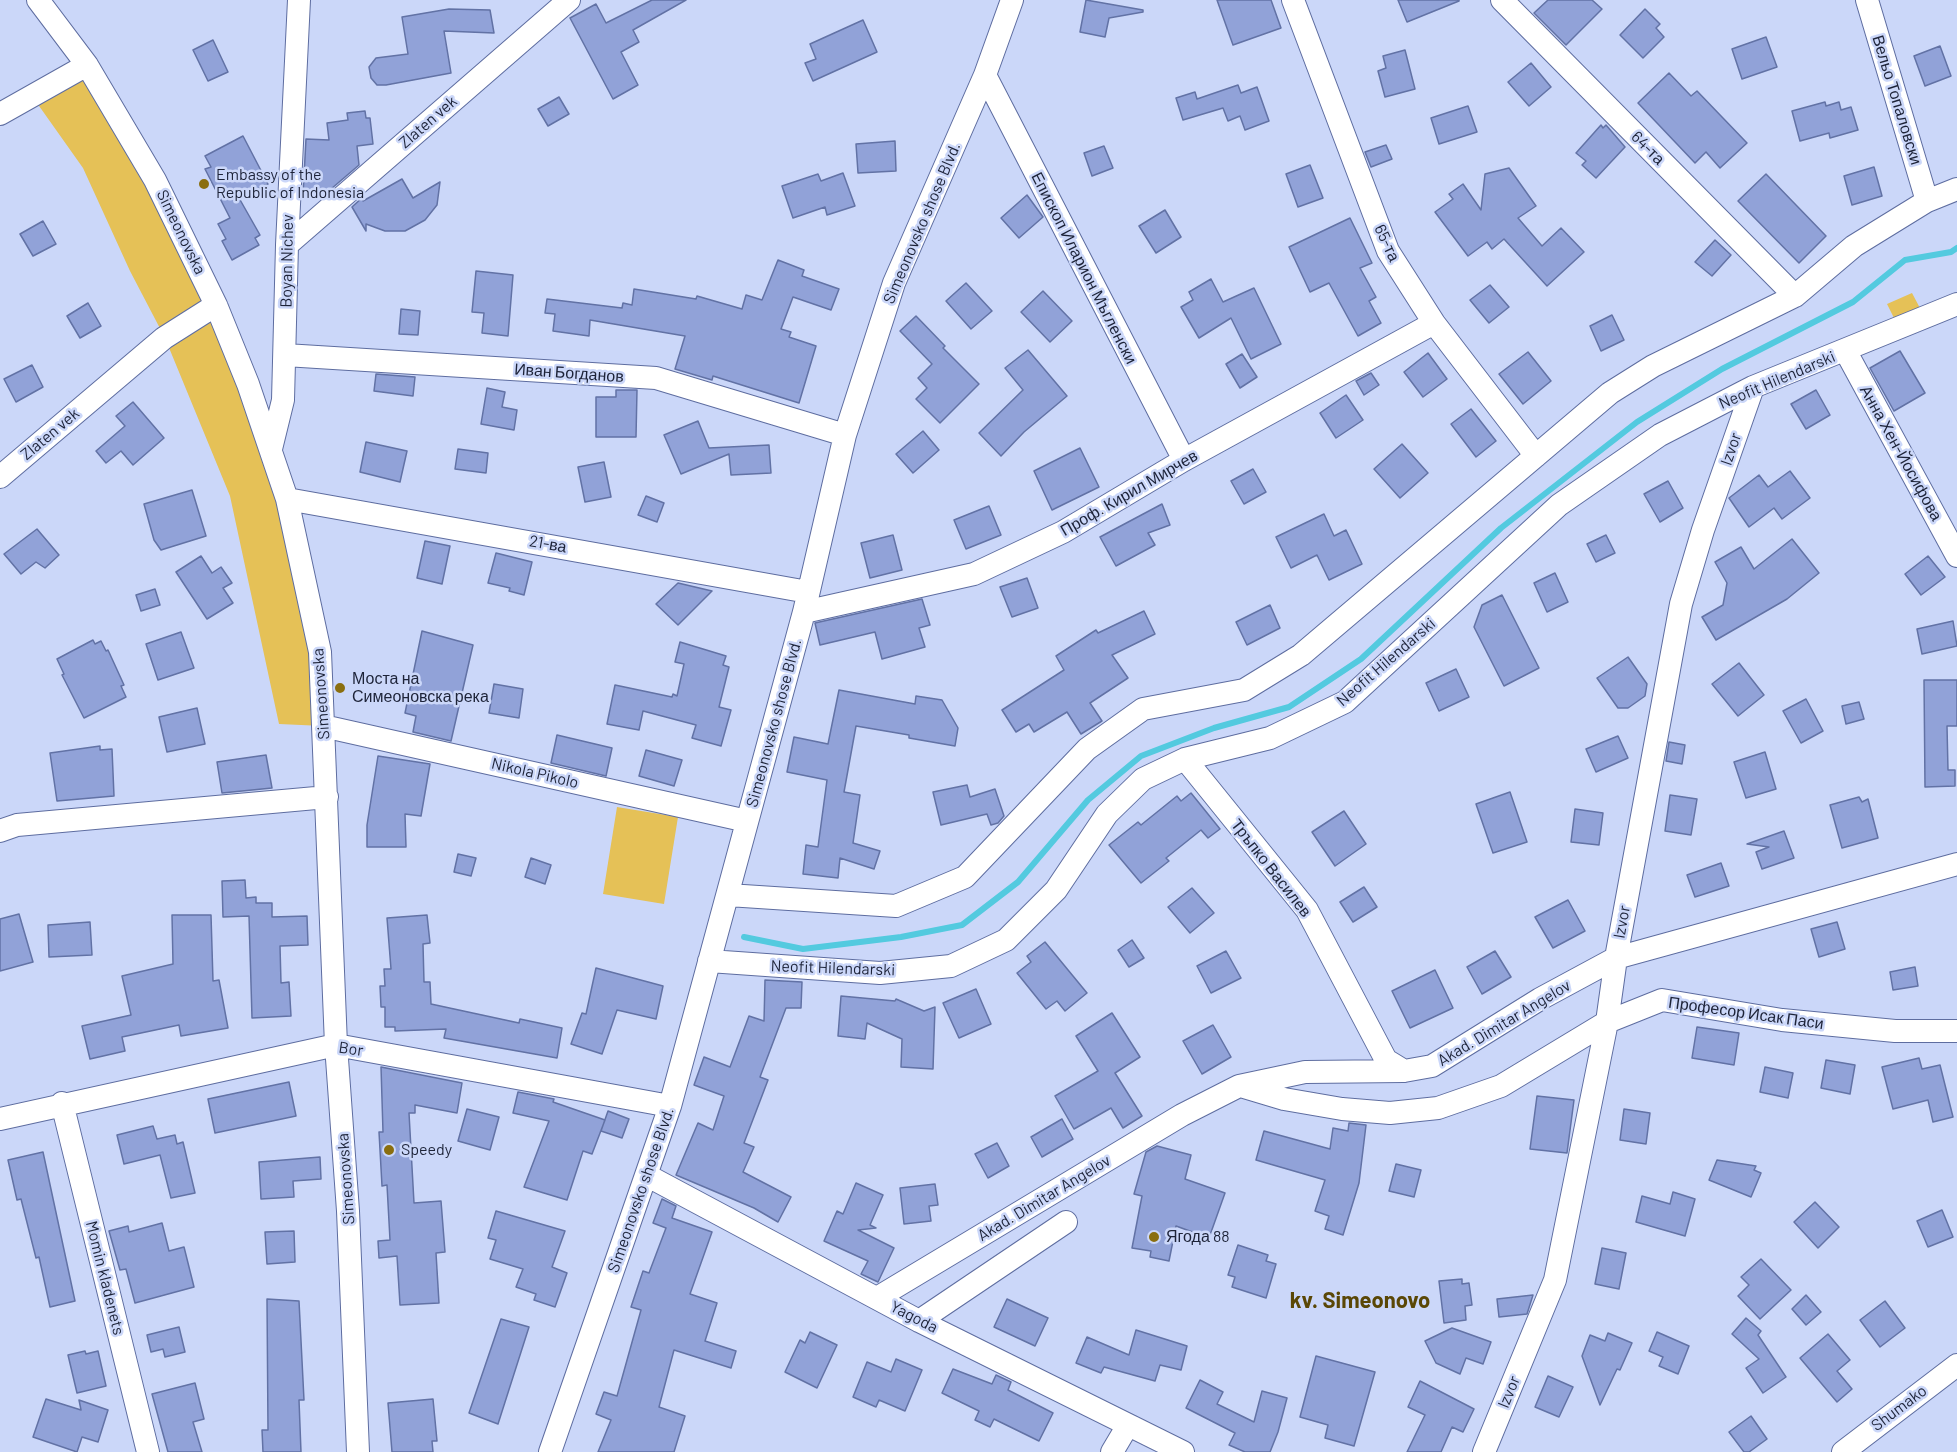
<!DOCTYPE html>
<meta charset="utf-8">
<style>
body{margin:0}
canvas{display:block;background:#cbd7f9}
</style>
<canvas width="1957" height="1452"></canvas>
<script>
const g = document.querySelector('canvas').getContext('2d');
g.lineJoin = 'round';
function paint(path, color) {
  g.fillStyle = color;
  g.fill(path, 'evenodd');
}
function strokePath(path, color, width, dash) {
  g.strokeStyle = color;
  g.lineWidth = width;
  g.lineCap = dash ? 'butt' : 'round';
  g.setLineDash(dash || []);
  g.stroke(path);
}
function drawText(font, color, halo, rows, align = 'center') {
  g.font = font + ' Barlow,sans-serif';
  g.lineWidth = 5;
  g.setLineDash([]);
  g.textBaseline = 'middle';
  g.strokeStyle = halo;
  g.fillStyle = color;
  for (const [text, x, y, turn = 0] of rows) {
    g.save();
    g.translate(x, y);
    g.rotate((+turn || 0) * Math.PI / 180);
    g.textAlign = isNaN(turn) ? turn : align;
    if (halo) g.strokeText(text, 0, 0);
    g.fillText(text, 0, 0);
    g.restore();
  }
}
const green = new Path2D(`
 M87,65L155,180L287,499L323,726L279,724L230,496L165,338L130,271L83,168L32,96Z
 M1912,293L1921,310L1896,322L1887,304Z
 M617,807L678,817L664,904L603,894Z`);
const stream = new Path2D(`
 M744,937L803,949L901,937L962,925L1018,882L1088,800L1141,756L1214,728L1289,707L1361,659L1501,528L1637,422L1722,369L1853,302L1905,260L1951,252L1957,248`);
const building = new Path2D(`
 M652,0H686L633,30L639,42L621,52L638,85L613,99L570,18L596,4L606,23Z
 M1086,0L1143,10V12L1109,18L1105,37L1080,32Z
 M1217,0H1271L1281,28L1233,45Z
 M1398,0H1459V1L1407,22Z
 M1548,0H1592L1602,9L1566,45L1534,13Z
 M449,9L490,10L494,33L444,31L451,73L386,85H377L371,78L369,67L376,58L408,54L402,17Z
 M1645,9L1660,24L1656,28L1664,37L1643,58L1620,35Z
 M863,20L877,52L813,81L805,63L816,59L810,44Z
 M1766,37L1777,67L1742,79L1732,49Z
 M213,40L228,72L208,81L193,50Z
 M1940,46L1951,76L1925,86L1914,56Z
 M1405,50L1415,89L1385,97L1378,71L1386,68L1383,56Z
 M1531,63L1551,87L1529,106L1508,82Z
 M1669,73L1691,96L1697,91L1747,143L1720,168L1706,152L1695,163L1638,103Z
 M1238,85L1241,93L1257,87L1269,121L1245,130L1240,116L1228,121L1223,108L1183,120L1176,98L1195,92L1197,99Z
 M559,97L569,114L548,126L538,109Z
 M1825,102L1826,106L1839,102L1841,110L1851,107L1858,130L1830,138L1829,133L1800,141L1792,111Z
 M1468,106L1477,132L1439,144L1431,118Z
 M365,111L366,118H370L373,144L357,146L359,165L324,195H303L306,139L329,140L327,123L348,120L347,113Z
 M1601,125L1603,128L1606,125L1625,147L1596,178L1582,165L1586,161L1576,153Z
 M243,136L268,184L239,198L260,235L255,238L259,245L232,260L222,241L226,239L218,224L230,218L205,169L211,167L205,156Z
 M895,141L896,171L858,173L856,144Z
 M1386,145L1392,159L1371,167L1365,152Z
 M1104,146L1113,168L1092,176L1084,153Z
 M1310,165L1323,198L1298,207L1286,174Z
 M1874,167L1882,196L1852,205L1844,176Z
 M1509,168L1536,206L1518,218L1542,246L1561,228L1584,252L1547,286L1504,239L1492,249L1487,242L1468,256L1435,212L1453,199L1449,194L1463,184L1481,210L1485,174Z
 M843,173L855,206L827,215L825,207L793,218L782,186L818,174L821,181Z
 M1766,174L1826,236L1799,263L1738,201Z
 M402,179L413,198L440,182L437,205L425,220L405,231H385L366,224V231L352,207L363,197V201Z
 M1027,195L1043,217L1019,238L1001,218Z
 M1165,210L1181,237L1156,253L1139,226Z
 M1350,218L1372,263L1360,268L1376,297L1369,301L1381,323L1358,336L1329,283L1310,292L1289,247Z
 M43,221L56,244L33,256L20,234Z
 M1715,240L1731,255L1712,276L1695,262Z
 M778,260L804,270L802,276L839,289L831,310L793,297L781,329L791,332L789,337L816,346L799,403L713,376L712,380L675,369L685,336L590,320L589,336L553,331L555,314L545,313L547,299L622,308L623,303L632,305L634,289L696,299L697,296L742,309L746,295L762,300Z
 M476,271L513,275L508,336L482,333L484,313L472,312Z
 M1211,279L1223,302L1254,288L1281,344L1251,359L1231,318L1199,338L1181,307L1193,300L1189,292Z
 M966,283L992,311L971,329L946,301Z
 M1490,285L1509,307L1489,323L1470,300Z
 M1043,291L1072,321L1050,342L1021,312Z
 M88,303L101,326L80,338L67,316Z
 M401,309L420,311L418,335L399,334Z
 M1612,315L1624,340L1601,351L1590,326Z
 M916,316L945,346L943,348L979,384L940,423L916,399L927,388L918,378L932,364L900,331Z
 M1028,350L1067,396L1024,432L1001,456L979,433L1023,390L1005,368Z
 M1900,351L1925,393L1894,411L1870,368Z
 M1528,352L1551,381L1523,404L1499,374Z
 M1428,353L1447,379L1423,397L1404,372Z
 M1242,354L1257,377L1240,388L1226,364Z
 M32,365L43,387L16,402L4,379Z
 M1371,373L1379,385L1364,395L1356,381Z
 M376,374L415,377L413,396L374,391Z
 M487,388L505,392L502,407L517,410L514,430L481,424Z
 M616,390H637L636,437H596V397H616Z
 M1816,390L1830,415L1806,429L1791,404Z
 M1346,395L1363,420L1336,438L1320,413Z
 M133,402L164,438L133,465L121,451L106,463L96,451L125,426L116,416Z
 M1471,409L1496,441L1476,457L1451,424Z
 M698,421L709,448L769,445L771,473L731,475L729,454L681,474L664,435Z
 M923,431L939,450L913,473L896,454Z
 M366,442L407,451L400,482L360,472Z
 M1402,444L1428,473L1400,498L1374,469Z
 M1080,448L1099,487L1052,510L1034,471Z
 M458,449L488,453L486,473L455,469Z
 M604,462L611,497L585,502L578,467Z
 M1253,469L1266,492L1244,504L1231,481Z
 M1790,471L1810,498L1782,519L1774,508L1749,527L1729,498L1759,475L1768,487Z
 M1668,481L1683,508L1660,522L1644,494Z
 M192,490L206,536L161,550L154,540L144,504Z
 M646,496L664,503L657,522L638,515Z
 M1162,504L1170,525L1148,533L1155,545L1116,566L1100,537Z
 M989,506L1001,535L966,549L954,520Z
 M1324,514L1334,536L1346,530L1362,564L1329,580L1317,555L1291,568L1276,537Z
 M37,529L59,555L45,568L36,562L21,574L4,554Z
 M893,535L902,570L870,578L861,543Z
 M1606,535L1615,553L1596,562L1587,544Z
 M1792,539L1819,573L1787,599L1716,640L1702,617L1723,605L1727,583L1715,562L1741,547L1754,569Z
 M425,541L450,546L442,584L417,578Z
 M496,553L532,562L524,595L509,591L510,588L488,583Z
 M201,556L212,573L221,567L232,583L223,588L233,603L207,619L176,572Z
 M1928,556L1945,577L1921,595L1905,574Z
 M1555,573L1568,602L1547,612L1534,583Z
 M1027,578L1038,608L1012,617L1000,587Z
 M678,583L712,591L678,625L656,604Z
 M155,589L160,605L141,611L136,595Z
 M1502,595L1539,668L1504,686L1474,627L1482,605Z
 M922,599L930,625L919,628L925,647L882,659L875,632L820,645L815,623Z
 M1270,605L1280,628L1247,645L1236,622Z
 M1144,611L1155,634L1112,655L1128,678L1090,703L1102,721L1081,734L1067,712L1034,732L1029,724L1016,732L1002,710L1064,670L1056,656L1096,630L1098,633Z
 M1953,621L1957,646L1922,654L1917,629Z
 M422,631L473,645L451,741L413,732L416,716L405,713Z
 M181,632L194,668L158,680L146,644Z
 M93,640L95,644L101,641L106,651L108,650L124,685L121,686L126,697L84,718L62,675L64,674L57,659Z
 M680,642L726,656L723,665L729,667L719,707L731,710L721,746L692,738L696,725L643,711L639,730L607,724L615,685L672,697L673,694L677,696L684,664L675,662Z
 M1628,657L1647,684L1645,696L1628,708H1618L1597,678Z
 M1739,663L1764,695L1738,716L1712,684Z
 M1456,669L1469,697L1439,711L1426,683Z
 M1924,680H1957V726H1947L1948,770H1955V786L1925,787Z
 M494,684L523,689L519,718L489,713Z
 M839,690L915,704L916,696L942,700L958,728L955,746L909,738V735L856,726L844,792L860,795L853,843L880,851L874,869L840,858L838,878L803,874L806,845L818,847L827,780L787,772L794,737L828,744Z
 M1806,699L1823,731L1801,743L1783,711Z
 M1859,702L1864,719L1846,724L1842,706Z
 M197,708L205,744L167,752L159,717Z
 M557,735L612,748L606,776L551,763Z
 M1618,736L1628,758L1596,772L1586,749Z
 M1669,742L1685,745L1682,764L1666,761Z
 M100,746V750L112,749L114,796L57,801L50,753Z
 M646,750L682,760L674,786L639,776Z
 M1765,752L1776,789L1746,798L1734,762Z
 M266,755L272,788L222,793L217,762Z
 M378,756L430,764L421,816L405,814L406,847H367V825Z
 M967,785L970,797L995,789L1004,816L998,823L991,825L987,814L941,825L933,792Z
 M1510,792L1527,842L1493,853L1476,804Z
 M1191,793L1220,829L1208,838L1201,830L1166,858L1169,861L1141,883L1109,845L1138,822L1141,825L1177,796L1181,801Z
 M1670,795L1697,799L1691,835L1665,831Z
 M1859,797L1862,802L1868,799L1878,838L1842,848L1830,805Z
 M1575,809L1603,813L1599,845L1571,842Z
 M1344,811L1366,844L1335,866L1312,832Z
 M1784,831L1794,858L1762,869L1756,852L1769,847L1747,844Z
 M458,854L476,858L471,876L454,872Z
 M531,858L551,865L545,884L525,877Z
 M1721,863L1729,886L1695,897L1687,875Z
 M245,880L246,898L256,897V903H272V917L307,916L308,945L280,946L281,983L289,982L291,1016L252,1018L249,916L223,917L222,881Z
 M1364,887L1377,907L1353,922L1340,902Z
 M1192,888L1214,913L1190,933L1168,907Z
 M1568,900L1585,931L1553,948L1535,917Z
 M19,914L33,962L0,971V919Z
 M172,915H211L213,981L219,980L228,1028L181,1036L179,1025L122,1037L125,1051L90,1059L82,1026L131,1015L122,976L173,964Z
 M427,915L430,943L423,944L424,982H430L431,1004L519,1023L520,1019L562,1028L557,1058L444,1038L446,1029L395,1031V1027H385V1007H381L380,986H385L384,969H391L387,918Z
 M90,922L92,955L49,957L48,925Z
 M1837,922L1845,949L1819,957L1811,929Z
 M1132,940L1144,958L1129,967L1118,950Z
 M1045,942L1087,993L1065,1011L1057,1001L1046,1009L1017,973L1031,962L1027,956Z
 M1226,951L1241,978L1211,993L1197,966Z
 M1495,951L1511,977L1482,994L1467,967Z
 M1915,967L1918,986L1893,990L1890,972Z
 M596,968L663,986L656,1019L617,1010L602,1054L571,1044L582,1013L586,1014Z
 M1435,970L1453,1008L1410,1028L1392,991Z
 M765,980L802,982L801,1008H786L760,1077L768,1080L744,1143L754,1147L743,1172L791,1197L778,1222L754,1208L676,1175L698,1123L713,1130L724,1096L694,1085L704,1057L730,1067L749,1016L764,1021Z
 M976,989L991,1024L959,1038L943,1003Z
 M841,996L895,1001L896,999L924,1011L935,1007L933,1069L901,1067L902,1039L867,1023L865,1039L838,1036Z
 M1112,1013L1140,1057L1115,1073L1142,1116L1123,1128L1111,1108L1074,1129L1055,1096L1098,1071L1076,1036Z
 M1213,1025L1231,1057L1202,1074L1183,1041Z
 M1697,1027L1739,1033L1734,1065L1692,1058Z
 M1919,1058L1922,1069L1940,1065L1953,1117L1933,1122L1928,1100L1893,1109L1882,1067Z
 M1826,1060L1855,1065L1850,1094L1821,1088Z
 M381,1067L462,1083L457,1113L415,1105V1113H409L414,1203L441,1201L445,1252L436,1253L439,1303L400,1305L397,1256L379,1258L378,1241L390,1240L387,1185L382,1186L379,1132H383Z
 M1765,1067L1793,1073L1788,1098L1760,1092Z
 M289,1082L296,1116L215,1133L208,1099Z
 M518,1092L554,1099L553,1102L605,1120L592,1154L583,1151L567,1200L524,1187L549,1121L513,1113Z
 M1537,1096L1574,1100L1567,1153L1530,1149Z
 M467,1109L499,1117L490,1150L458,1141Z
 M1624,1109L1650,1113L1646,1144L1620,1140Z
 M608,1111L629,1119L622,1138L601,1131Z
 M1062,1119L1073,1139L1042,1157L1031,1137Z
 M1349,1123L1366,1125L1359,1183L1343,1235L1325,1229L1329,1216L1315,1211L1325,1180L1256,1160L1264,1131L1330,1149L1333,1128L1348,1131Z
 M153,1126L157,1139L175,1135L177,1144L183,1142L195,1193L171,1198L160,1155L124,1164L117,1135Z
 M997,1143L1009,1166L988,1178L975,1154Z
 M1157,1146L1191,1155L1185,1179L1225,1193L1209,1238L1176,1226L1169,1261L1150,1257L1151,1251L1132,1248L1142,1196L1134,1194L1146,1152Z
 M43,1152L75,1301L50,1307L39,1257L36,1258L21,1199L17,1200L8,1160Z
 M320,1157L321,1179L293,1181L294,1197L261,1199L259,1162Z
 M1717,1160L1756,1166L1754,1170L1761,1173L1751,1197L1709,1180Z
 M1396,1164L1421,1170L1414,1197L1389,1191Z
 M856,1183L883,1195L870,1225L876,1228L858,1230L894,1248L878,1282L861,1274L868,1261L824,1241L837,1211L843,1214Z
 M935,1184L938,1205L929,1206L931,1221L904,1224L900,1188Z
 M1673,1192L1695,1199L1685,1236L1636,1222L1642,1196L1670,1204Z
 M662,1199L676,1206L672,1218L712,1232L690,1294L717,1303L705,1341L736,1351L731,1368L674,1350L659,1407L685,1416L674,1452H598L611,1420L596,1414L604,1392L617,1396L641,1310L631,1307L643,1271L649,1273L666,1228L653,1223Z
 M1815,1202L1839,1227L1818,1248L1794,1222Z
 M1942,1210L1953,1237L1928,1247L1917,1221Z
 M496,1211L565,1231L552,1267L567,1273L555,1307L534,1300L536,1294L516,1287L523,1269L490,1259L496,1240L488,1238Z
 M162,1223L169,1251L184,1247L194,1287L135,1303L126,1269L120,1270L109,1231L128,1226L129,1232Z
 M294,1231L295,1262L267,1264L265,1232Z
 M1238,1245L1268,1255L1266,1261L1276,1264L1266,1298L1232,1287L1235,1277L1228,1275Z
 M1602,1248L1626,1253L1619,1289L1595,1284Z
 M1761,1259L1791,1290L1760,1319L1738,1296L1749,1285L1741,1277Z
 M1462,1279V1284L1469,1283L1472,1305L1465,1306L1466,1320L1444,1323L1439,1281Z
 M1533,1295L1527,1314L1499,1317L1497,1299Z
 M1806,1295L1821,1312L1806,1325L1792,1309Z
 M267,1299L299,1301L304,1400H299L301,1452H263L262,1430H268Z
 M1007,1299L1048,1318L1035,1346L994,1327Z
 M1885,1301L1905,1328L1880,1347L1860,1320Z
 M1746,1318L1761,1331L1758,1335L1786,1377L1763,1393L1746,1368L1759,1359L1732,1334Z
 M501,1319L529,1327L498,1424L469,1413Z
 M179,1327L185,1352L165,1357L163,1349L151,1352L147,1335Z
 M1452,1328L1491,1342L1483,1364L1466,1358L1460,1374L1436,1363L1425,1341Z
 M1136,1330L1187,1346L1181,1370L1160,1365L1155,1381L1104,1367L1101,1373L1076,1363L1087,1337L1129,1355Z
 M810,1332L837,1345L817,1388L785,1372L800,1340L805,1343Z
 M1657,1332L1689,1346L1678,1374L1659,1366L1663,1357L1649,1351Z
 M1608,1333L1632,1343L1620,1370L1617,1369L1600,1405L1582,1356L1590,1335L1605,1341Z
 M1828,1334L1850,1360L1837,1371L1852,1389L1837,1402L1800,1358Z
 M85,1351L86,1354L98,1351L106,1386L77,1393L68,1355Z
 M1316,1356L1375,1372L1354,1446L1325,1438L1328,1425L1300,1417Z
 M896,1359L922,1370L905,1411L879,1400L876,1407L853,1397L867,1362L891,1372Z
 M953,1369L992,1384L996,1375L1011,1382L1008,1390L1053,1413L1039,1441L994,1419L990,1427L975,1420L979,1411L942,1393Z
 M1548,1376L1573,1387L1559,1417L1535,1407Z
 M1200,1380L1223,1392L1217,1404L1254,1422L1262,1391L1287,1398L1278,1432L1270,1452H1245L1229,1445L1235,1433L1186,1408Z
 M1420,1381L1474,1409L1463,1432L1452,1427L1441,1452H1407L1425,1415L1408,1407Z
 M195,1383L204,1419L193,1422L202,1452H168L152,1394Z
 M46,1399L81,1410L79,1400L108,1410L98,1442L82,1437L77,1452L33,1437Z
 M433,1399L437,1441H432L433,1452H392L388,1403Z
 M1751,1416L1767,1439L1749,1452H1744L1729,1432Z`);
const minor = new Path2D(`
 M38,0L87,65L155,180L216,305L248,384L287,499L320,652L336,1045L348,1211L358,1452
 M1293,0L1388,251L1434,323L1536,456
 M1502,0L1795,296
 M1867,0L1927,201
 M985,75L1184,460
 M0,114L87,65
 M287,245L569,0
 M1845,350L1957,556
 M285,355L656,378L845,435
 M271,449L283,400L287,245L299,0
 M0,477L164,338L216,305
 M287,499L808,592
 M804,612L974,574L1063,532L1184,460L1434,323
 M323,726L747,821
 M1185,759L1307,910L1386,1060L1404,1071
 M0,831L17,825L327,797
 M728,895L896,906L965,877L1087,749L1143,709L1244,690L1301,655L1610,393L1653,366L1795,296L1854,246L1927,201L1957,189
 M709,961L880,973L951,966L1006,940L1056,890L1107,814L1143,779L1185,759L1270,738L1345,702L1559,505L1660,435L1753,387L1957,304
 M1244,1087L1284,1099L1342,1109L1390,1113L1438,1108L1501,1086L1607,1022L1662,1000L1782,1020L1895,1031H1957
 M62,1103L148,1452
 M0,1119L336,1045L670,1106
 M648,1176L919,1321L1183,1452
 M877,1298L1182,1115L1239,1086L1305,1072L1404,1071L1432,1066L1540,999L1616,958L1957,864
 M919,1321L1066,1222
 M550,1452L670,1106L804,612L845,435L894,283L985,75L1012,0
 M1112,1452L1128,1425
 M1484,1452L1555,1280L1607,1022L1616,958L1681,604L1703,530L1753,387
 M1843,1452L1957,1365`);
const markers = [
 [204,184,6,"#8a6e0f"],
 [340,688,6,"#8a6e0f"],
 [389,1150,6,"#8a6e0f"],
 [1154,1237,6,"#8a6e0f"]
];
const streetNames = [
 ["Вельо Топаловски",1897,100,73],
 ["Zlaten vek",428,122,-41],
 ["64-та",1648,148,45],
 ["Simeonovsko shose Blvd.",922,223,-67],
 ["Simeonovska",181,232,64],
 ["65-та",1387,243,65],
 ["Boyan Nichev",287,261,-89],
 ["Епископ Иларион Мъгленски",1084,268,63],
 ["Иван Богданов",569,373,4],
 ["Neofit Hilendarski",1777,380,-23],
 ["Zlaten vek",50,434,-40],
 ["Izvor",1731,449,-71],
 ["Анна Хен-Йосифова",1901,453,61],
 ["Проф. Кирил Мирчев",1129,493,-30],
 ["21-ва",548,544,10],
 ["Neofit Hilendarski",1386,662,-41],
 ["Simeonovska",321,694,-94],
 ["Simeonovsko shose Blvd.",774,723,-75],
 ["Nikola Pikolo",535,773,13],
 ["Тръпко Василев",1271,868,52],
 ["Izvor",1622,922,-80],
 ["Neofit Hilendarski",833,968,2],
 ["Професор Исак Паси",1746,1013,8],
 ["Akad. Dimitar Angelov",1504,1023,-31],
 ["Bor",351,1049,8],
 ["Simeonovska",346,1179,-94],
 ["Simeonovsko shose Blvd.",641,1190,-71],
 ["Akad. Dimitar Angelov",1044,1198,-31],
 ["Momin kladenets",105,1278,76],
 ["Yagoda",914,1317,27],
 ["Izvor",1509,1392,-68],
 ["Shumako",1899,1408,-37]
];
const poiNames = [
 ["Embassy of the",216,175],
 ["Republic of Indonesia",216,193],
 ["Моста на",352,679],
 ["Симеоновска река",352,697],
 ["Speedy",401,1150],
 ["Ягода 88",1166,1237]
];
const districtNames = [
 ["kv. Simeonovo",1360,1301]
];
paint(green, '#e5c157');
strokePath(stream, '#53cadf', 6);
paint(building, '#91a2d8');
strokePath(building, '#6272a5', 1.5);
strokePath(minor, '#5e6da0', 24);
strokePath(minor, '#fff', 22);
for (const [x, y, r, color] of markers) {
  const dot = new Path2D();
  dot.arc(x, y, r, 0, 2 * Math.PI);
  g.fillStyle = color;
  g.fill(dot);
  strokePath(dot, '#cbd7f9', 2);
}
drawText('16px', '#1d2338', '#cbd7f9', streetNames);
drawText('16px', '#1d2338', '#cbd7f9', poiNames, 'left');
drawText('bold 22px', '#5a4706', '#cbd7f9', districtNames);
</script>
